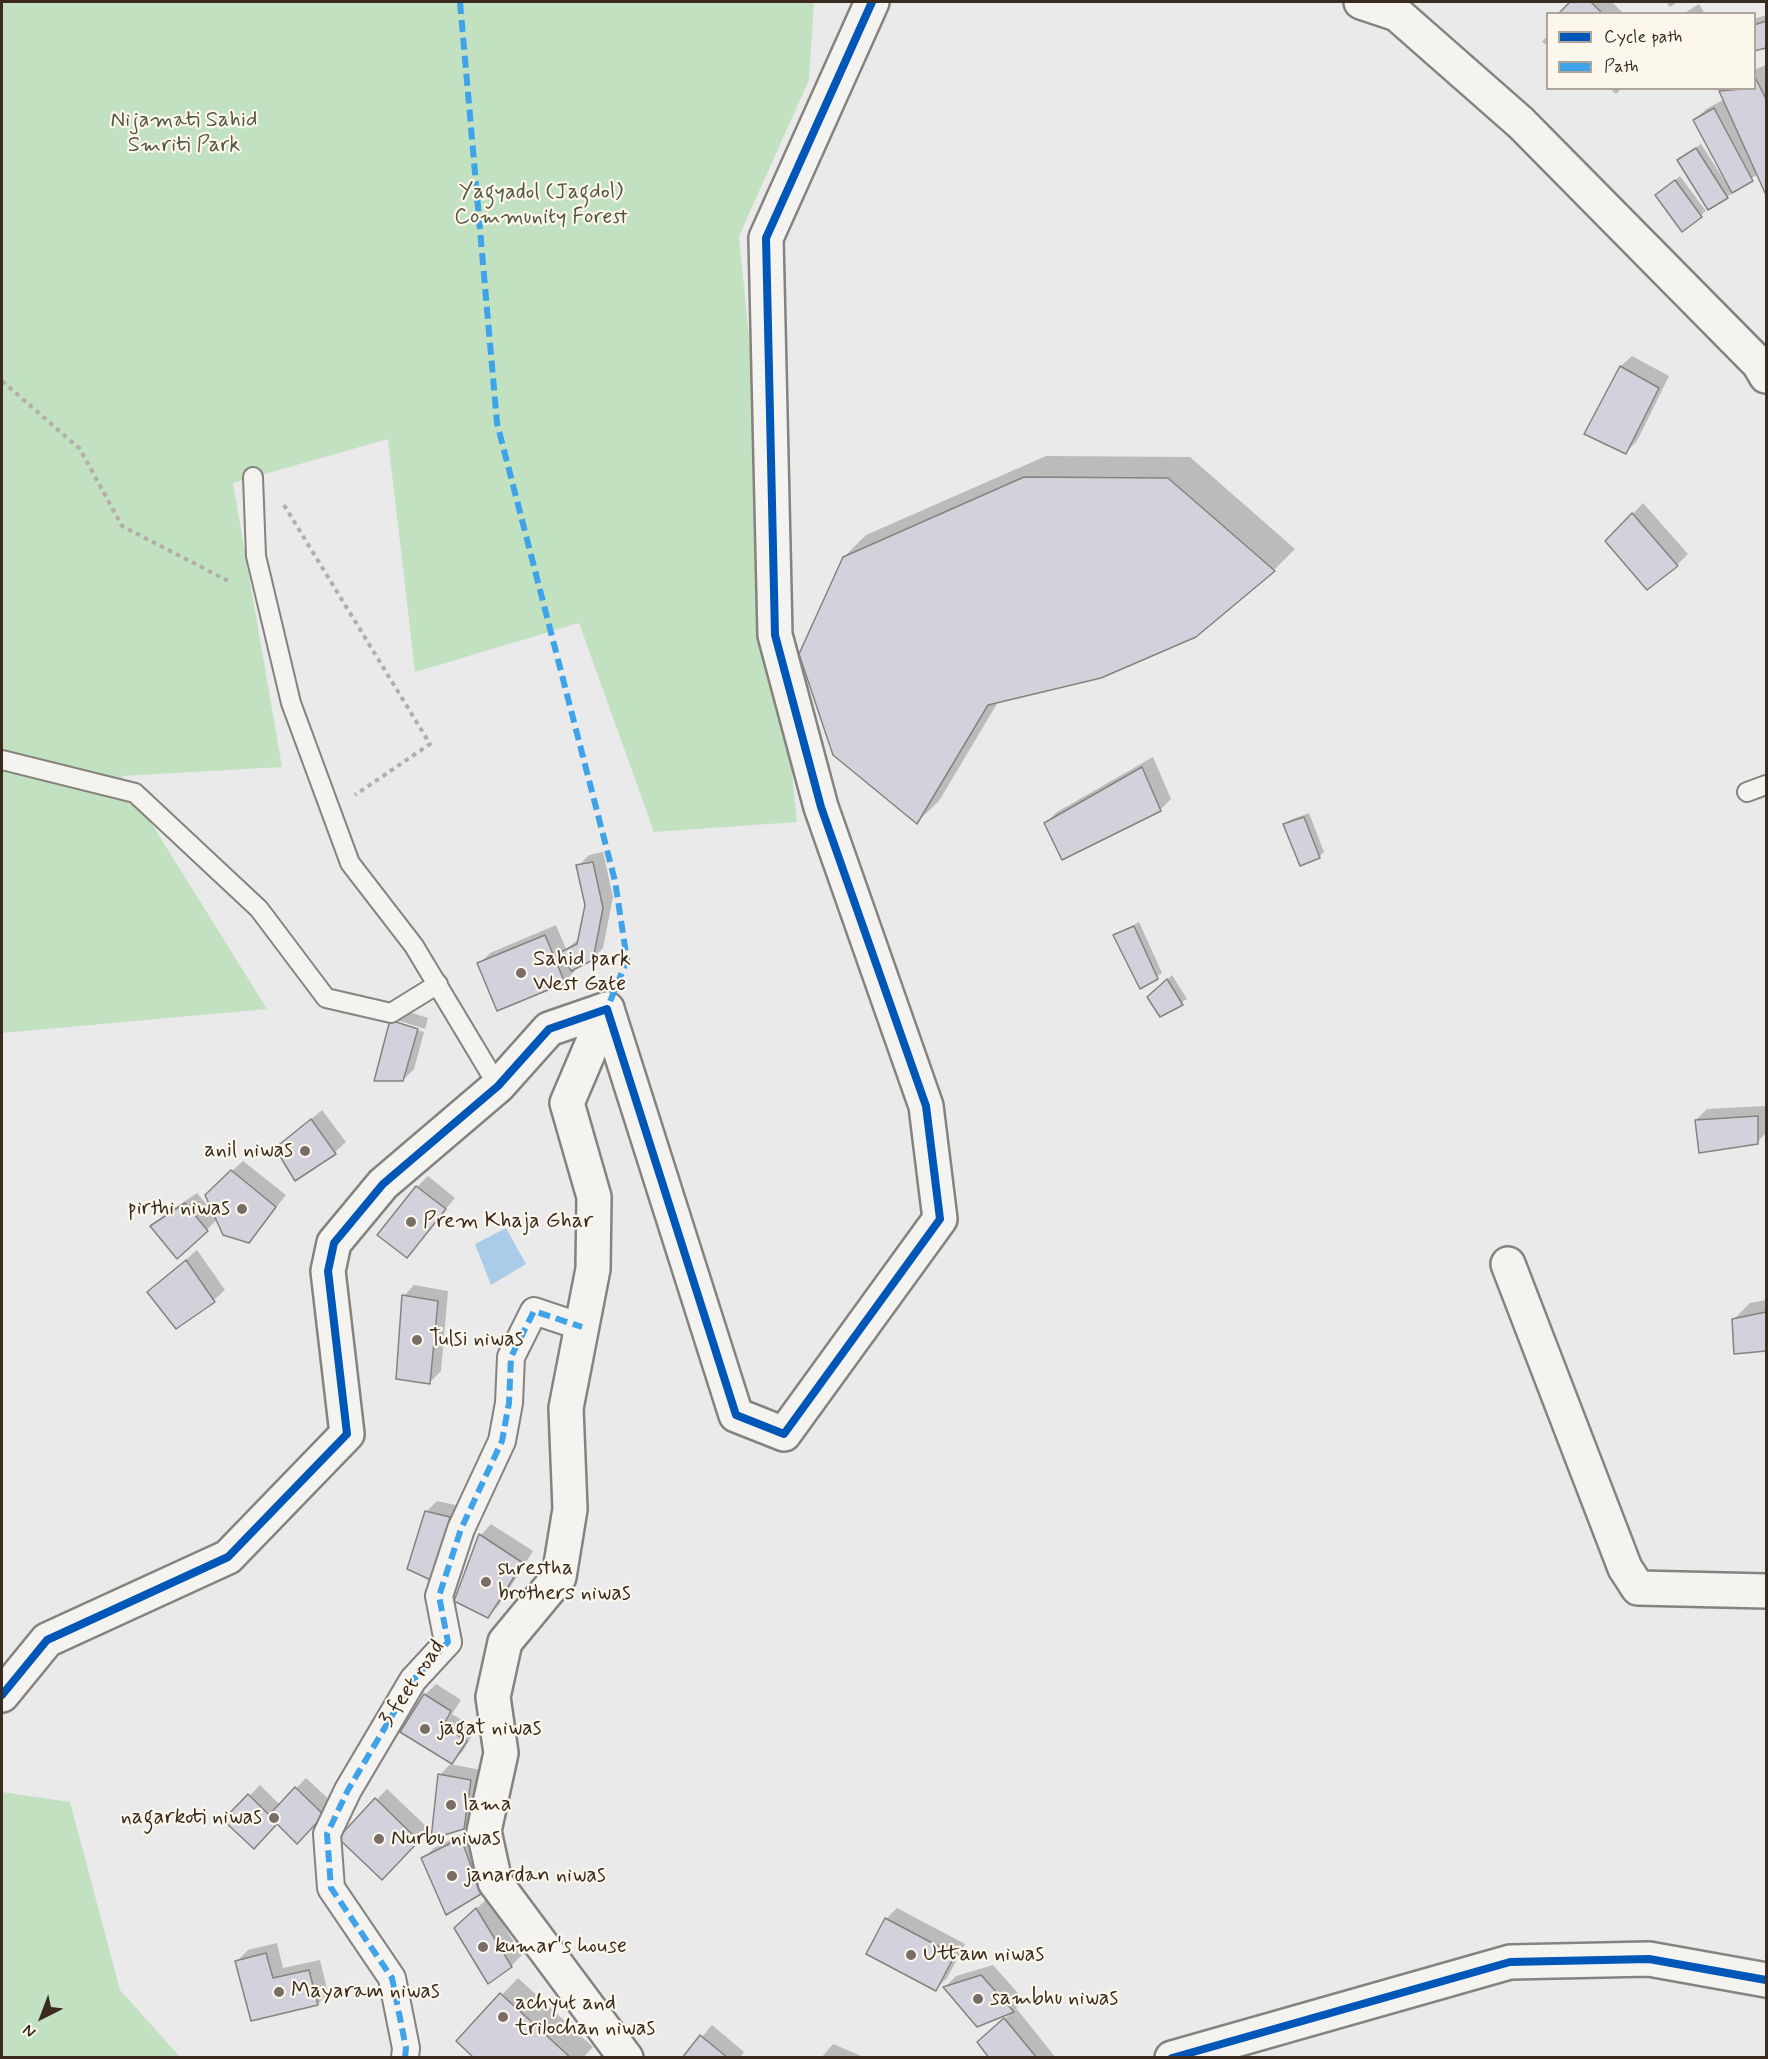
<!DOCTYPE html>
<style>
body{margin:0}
#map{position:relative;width:1768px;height:2059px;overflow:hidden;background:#ebeaea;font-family:Mynerve,sans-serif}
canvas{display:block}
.frame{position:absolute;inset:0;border:3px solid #3b2a1e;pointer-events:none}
.legend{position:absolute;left:1546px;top:12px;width:210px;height:78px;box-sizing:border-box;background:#fbf7ec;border:2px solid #aea59a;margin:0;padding:8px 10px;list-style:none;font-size:18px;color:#3b2a1e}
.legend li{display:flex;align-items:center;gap:12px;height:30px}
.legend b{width:30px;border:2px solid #aea59a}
.north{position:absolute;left:12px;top:1987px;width:60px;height:60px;-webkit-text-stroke:4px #fbf7ec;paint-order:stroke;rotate:222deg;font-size:16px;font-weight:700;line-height:24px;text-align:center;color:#3b2a1e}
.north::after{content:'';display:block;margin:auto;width:21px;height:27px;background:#3b2a1e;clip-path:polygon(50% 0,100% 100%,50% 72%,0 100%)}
</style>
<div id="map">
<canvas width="1768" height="2059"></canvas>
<div class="frame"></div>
<ul class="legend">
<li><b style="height:8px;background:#0057b8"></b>Cycle path</li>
<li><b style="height:8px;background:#3fa3ea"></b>Path</li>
</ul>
<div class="north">N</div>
</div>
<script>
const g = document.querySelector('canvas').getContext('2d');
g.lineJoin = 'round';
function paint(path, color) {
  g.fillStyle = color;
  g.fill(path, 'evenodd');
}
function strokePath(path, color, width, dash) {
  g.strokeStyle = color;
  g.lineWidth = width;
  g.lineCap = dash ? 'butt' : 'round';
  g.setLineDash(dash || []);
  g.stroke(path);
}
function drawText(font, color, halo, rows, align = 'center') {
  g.font = font + ' Mynerve,sans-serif';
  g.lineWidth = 4.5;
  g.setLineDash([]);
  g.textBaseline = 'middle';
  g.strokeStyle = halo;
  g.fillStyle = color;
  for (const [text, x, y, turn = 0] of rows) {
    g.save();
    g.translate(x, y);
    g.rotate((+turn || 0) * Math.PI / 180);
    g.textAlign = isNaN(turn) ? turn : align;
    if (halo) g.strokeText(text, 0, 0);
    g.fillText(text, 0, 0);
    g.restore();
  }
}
const green = new Path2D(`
 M2,2H814L809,80L739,236L797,822L654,832L579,623L415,672L388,439L233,483L282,767L122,776L267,1009L2,1033Z
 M2,1792L70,1802L120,1990L180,2057H2Z`);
const water = new Path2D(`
 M506,1228L526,1264L491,1285L475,1244Z`);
const shadow = new Path2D(`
 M1572,2H1612L1624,14H1564L1563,12Z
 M1666,2H1677L1670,7Z
 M1699,4L1705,14H1683Z
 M1766,15V46L1754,50V19Z
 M1548,35V46L1542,42Z
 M1766,65V191L1759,173L1727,197L1678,161L1701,144L1726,183L1728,181L1695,120L1706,109L1725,99L1721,91L1723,88H1754V70Z
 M1609,88H1622L1616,94Z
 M1680,176L1706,211L1683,230L1657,195Z
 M1632,356L1669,376L1637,441L1626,452L1586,433L1621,366Z
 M1046,456L1190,457L1295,549L1274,570L998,702L939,801L917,822L844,557L866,535Z
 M1643,503L1688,554L1677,565L1607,541Z
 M1153,757L1171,799L1160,810L1046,823L1057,812Z
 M1309,813L1324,852L1319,857L1285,825L1290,820Z
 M603,852L613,897L603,948L592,959L574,968L575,971L564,982L479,964L490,953L556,925L566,949L580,938L586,905L578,866L589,855Z
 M1139,922L1162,973L1141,987L1115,936Z
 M1172,975L1187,999L1161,1015L1149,997Z
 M403,1010L428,1018L425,1029L397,1020V1023L424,1032L414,1069L403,1080L392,1021Z
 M1766,1106V1133L1757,1142L1696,1120L1707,1109Z
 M322,1110L346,1142L335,1152L296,1179L277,1149Z
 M243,1161L286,1195L249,1242L217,1220L177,1257L152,1226L163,1216L197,1193L211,1210L206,1195Z
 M428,1176L455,1198L406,1256L417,1187Z
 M197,1250L225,1290L214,1300L149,1292Z
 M414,1285L448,1291L441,1371L430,1382L404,1296Z
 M1766,1300V1349L1735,1352L1733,1320L1750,1303Z
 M437,1501L460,1506L443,1569L426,1512Z
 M491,1524L533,1551L499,1605L488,1616L456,1600L481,1535Z
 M436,1684L461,1700L452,1714L476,1729L463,1751L450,1764L481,1770L475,1816L464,1827L440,1775L452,1762L425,1695Z
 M306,1778L334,1804L297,1841L278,1822L226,1820L260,1785L280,1805Z
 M387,1789L429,1829L393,1868L340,1838Z
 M472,1829L491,1882L481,1893L447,1913L423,1859L434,1848Z
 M487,1899L522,1955L511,1966L467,1917Z
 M897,1908L965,1944L947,1978L936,1989L886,1919Z
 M277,1943L283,1968L320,1960L328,1993L318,2004L252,2020L237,1961L248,1950Z
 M993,1965L1024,2000L1016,2008L1056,2058H991L990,2032L1013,2011L977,2025L945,1987L956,1976Z
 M518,1978L593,2047L583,2058H476L458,2041Z
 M712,2025L744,2052L740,2058H684Z
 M833,2044L866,2058H821Z`);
const building = new Path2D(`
 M1570,2H1591L1603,14H1562L1560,12Z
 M1766,21V48L1754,51V25Z
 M1754,75L1766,99V195L1719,91L1754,88Z
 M1714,108L1753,181L1732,193L1693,120Z
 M1696,148L1728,198L1708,210L1677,160Z
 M1675,180L1702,217L1682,232L1655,195Z
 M1620,366L1659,388L1626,454L1584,434Z
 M1024,477L1168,478L1275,571L1196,637L1101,678L988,705L917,824L833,755L799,654L843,557Z
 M1632,513L1678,566L1647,590L1605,541Z
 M1142,767L1161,811L1062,860L1044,823Z
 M1304,817L1320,858L1300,866L1283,824Z
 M593,862L603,908L593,960L571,971L561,952L577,944L585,905L576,865Z
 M1134,926L1158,979L1140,989L1113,935Z
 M545,935L565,983L497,1011L477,963Z
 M1167,979L1183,1005L1160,1017L1147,997Z
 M390,1020L418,1029L403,1081H374Z
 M1758,1116V1144L1699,1153L1695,1120Z
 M311,1119L336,1154L295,1181L275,1148Z
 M231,1170L276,1207L249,1243L223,1235L205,1195Z
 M416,1186L446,1209L407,1258L377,1235Z
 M185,1203L208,1231L177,1259L150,1226Z
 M186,1260L215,1302L176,1329L147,1292Z
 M402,1295L438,1301L430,1384L396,1379Z
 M1766,1312V1351L1734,1354L1732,1319Z
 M425,1511L450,1517L433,1581L407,1569Z
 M479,1534L523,1563L488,1618L454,1601Z
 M424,1694L451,1711L443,1726L467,1741L452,1764L400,1732Z
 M438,1774L471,1780L464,1829L431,1839Z
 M295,1787L324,1815L297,1844L277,1824L254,1849L223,1820L248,1794L269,1815Z
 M375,1798L419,1841L382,1880L338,1838Z
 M461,1838L481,1894L446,1915L421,1858Z
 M476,1908L512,1967L488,1984L454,1928Z
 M885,1918L955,1955L936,1991L866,1954Z
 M266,1953L273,1978L309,1970L318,2005L251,2021L235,1961Z
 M981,1975L1014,2012L977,2027L943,1987Z
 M500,1993L571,2058H474L456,2041Z
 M1004,2018L1037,2058H989L977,2042Z
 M700,2035L728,2058H682Z`);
const path = new Path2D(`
 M2,381L80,449L122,526L232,583
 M284,505L430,744L355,795`);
const service = new Path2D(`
 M253,477L256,556L291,703L350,863L414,946L498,1086
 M2,760L135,793L259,909L326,998L391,1013L438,984
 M1747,792L1766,785`);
const pedestrian = new Path2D(`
 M405,2058L406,2048L392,1978L331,1888L327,1834L348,1790L413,1680L448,1642L439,1596L461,1529L502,1441L509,1403L511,1357L534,1311L582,1327`);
const minor = new Path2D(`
 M607,1009L567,1103L594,1197L593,1269L566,1408L570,1509L559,1577L505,1642L493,1697L501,1753L484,1831L495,1882L626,2058
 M1508,1264L1625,1568L1638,1588L1766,1591
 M2,1695L47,1640L228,1557L347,1434L328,1271L334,1243L383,1184L498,1086L549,1029L607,1009
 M1172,2058L1510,1962L1649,1959L1766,1980`);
const tertiary = new Path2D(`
 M607,1009L736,1415L784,1434L940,1219L926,1106L821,807L775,635L766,238L872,2`);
const secondary = new Path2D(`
 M1361,2L1397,14L1521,123L1759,364L1766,376`);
const quiet = new Path2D(`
 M460,2L497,423L615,881L627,960L607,1009
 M405,2058L406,2048L392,1978L331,1888L327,1834L348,1790L413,1680L448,1642L439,1596L461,1529L502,1441L509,1403L511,1357L534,1311L582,1327`);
const cycleway = new Path2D(`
 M2,1695L47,1640L228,1557L347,1434L328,1271L334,1243L383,1184L498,1086L549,1029L607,1009L736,1415L784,1434L940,1219L926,1106L821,807L775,635L766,238L872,2
 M1172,2058L1510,1962L1649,1959L1766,1980`);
const markers = [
 [521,973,6,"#796d65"],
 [305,1151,6,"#796d65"],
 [242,1209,6,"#796d65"],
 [411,1222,6,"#796d65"],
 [417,1340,6,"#796d65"],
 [486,1582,6,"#796d65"],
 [425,1729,6,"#796d65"],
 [451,1805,6,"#796d65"],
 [274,1818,6,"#796d65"],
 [379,1839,6,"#796d65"],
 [452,1876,6,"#796d65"],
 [483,1947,6,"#796d65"],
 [911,1955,6,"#796d65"],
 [279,1992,6,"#796d65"],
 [978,1999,6,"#796d65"],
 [503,2017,6,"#796d65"]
];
const parkNames = [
 ["Nijamati Sahid",184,121],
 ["Smriti Park",184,146],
 ["Yagyadol (Jagdol)",541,193],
 ["Community Forest",541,218]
];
const poiNames = [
 ["Sahid park",533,960],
 ["West Gate",533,985],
 ["anil niwas",293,1151,"right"],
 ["pirthi niwas",230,1209,"right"],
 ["Prem Khaja Ghar",423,1222],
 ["Tulsi niwas",429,1340],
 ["shrestha",498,1569],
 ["brothers niwas",498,1594],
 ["jagat niwas",437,1729],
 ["lama",463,1805],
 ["nagarkoti niwas",262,1818,"right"],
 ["Nurbu niwas",391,1839],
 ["janardan niwas",464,1876],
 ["kumar's house",495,1947],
 ["Uttam niwas",923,1955],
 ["Mayaram niwas",291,1992],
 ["sambhu niwas",990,1999],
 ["achyut and",515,2004],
 ["trilochan niwas",515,2029]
];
const streetNames = [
 ["3 feet road",413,1684,-56]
];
paint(green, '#c2e1c1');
paint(water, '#aacce9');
paint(shadow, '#0003');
paint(building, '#d3d2dc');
strokePath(building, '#85827f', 1.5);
strokePath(service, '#85827f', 22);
strokePath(pedestrian, '#85827f', 30);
strokePath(minor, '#85827f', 38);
strokePath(tertiary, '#85827f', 38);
strokePath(secondary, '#85827f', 38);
strokePath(path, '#b1aeab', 4, [4.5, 4.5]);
strokePath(service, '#f4f3f0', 18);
strokePath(pedestrian, '#f4f3f0', 26);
strokePath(minor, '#f4f3f0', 33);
strokePath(tertiary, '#f4f3f0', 33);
strokePath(secondary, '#f4f3f0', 33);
strokePath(quiet, '#3fa3ea', 6, [12, 6]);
strokePath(cycleway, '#0057b8', 8);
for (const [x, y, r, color] of markers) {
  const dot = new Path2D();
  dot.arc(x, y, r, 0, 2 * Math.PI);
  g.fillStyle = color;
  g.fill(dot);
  strokePath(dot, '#fbf7ec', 2);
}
drawText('22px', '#54563e', '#fbf7ec', parkNames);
drawText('22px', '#3b2a1e', '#fbf7ec', poiNames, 'left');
drawText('22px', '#3b2a1e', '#fbf7ec', streetNames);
</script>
